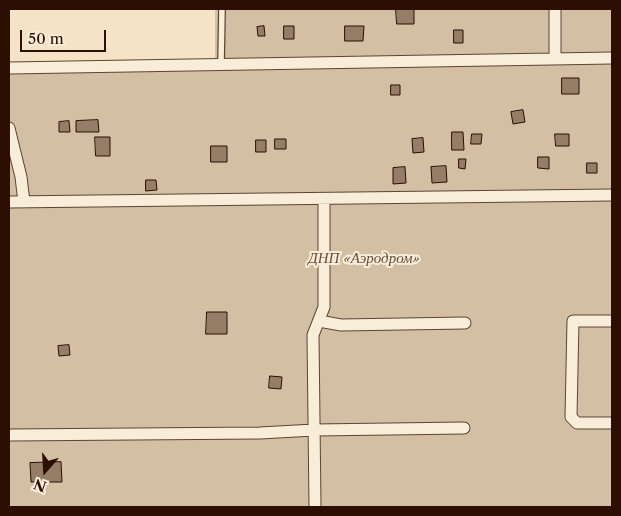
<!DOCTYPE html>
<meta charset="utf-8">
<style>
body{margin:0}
#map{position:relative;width:621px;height:516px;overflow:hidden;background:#f5e3c5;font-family:"Libre Caslon Text",serif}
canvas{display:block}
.frame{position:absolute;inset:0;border:10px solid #2c0e03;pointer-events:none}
.north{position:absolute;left:20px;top:446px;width:50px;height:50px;-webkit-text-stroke:4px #f8edd9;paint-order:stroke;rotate:199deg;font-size:14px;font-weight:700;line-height:20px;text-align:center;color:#2c0e03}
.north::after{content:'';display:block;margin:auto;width:18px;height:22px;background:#2c0e03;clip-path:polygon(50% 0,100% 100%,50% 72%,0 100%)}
.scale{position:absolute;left:20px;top:30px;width:86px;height:22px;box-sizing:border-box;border:2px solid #2c0e03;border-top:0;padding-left:6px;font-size:15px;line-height:18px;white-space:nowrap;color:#2c0e03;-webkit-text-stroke:4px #f8edd9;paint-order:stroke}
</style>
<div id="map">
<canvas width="621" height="516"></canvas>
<div class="frame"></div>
<div class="north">N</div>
<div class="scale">50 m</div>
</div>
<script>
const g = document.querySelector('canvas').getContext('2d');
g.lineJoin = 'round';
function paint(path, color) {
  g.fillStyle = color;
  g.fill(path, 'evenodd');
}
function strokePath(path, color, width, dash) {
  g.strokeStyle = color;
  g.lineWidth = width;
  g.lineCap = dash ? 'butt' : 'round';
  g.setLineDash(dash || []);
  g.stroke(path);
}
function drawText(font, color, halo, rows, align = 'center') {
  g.font = font + ' "Libre Caslon Text",serif';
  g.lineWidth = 4;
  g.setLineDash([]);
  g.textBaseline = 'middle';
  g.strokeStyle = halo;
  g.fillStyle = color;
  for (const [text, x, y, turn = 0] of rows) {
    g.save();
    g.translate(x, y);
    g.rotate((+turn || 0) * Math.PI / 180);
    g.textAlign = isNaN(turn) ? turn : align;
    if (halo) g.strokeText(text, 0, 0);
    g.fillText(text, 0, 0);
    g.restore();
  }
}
const green = new Path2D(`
 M215,9H612V507H9V64L215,59Z`);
const building = new Path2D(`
 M396,9H414V24H397Z
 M264,26L265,36H258L257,27Z
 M284,26H294V39H284Z
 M345,26H364L363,41H345Z
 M454,30H463V43H454Z
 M562,78H579V94H562Z
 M391,85H400V95H391Z
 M523,110L525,122L513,124L511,112Z
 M98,120L99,132H76V121Z
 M69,121L70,132H59V122Z
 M452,132H463L464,150H452Z
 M472,134H482L481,144H471Z
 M555,134H569V146H556Z
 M95,137H110V156H96Z
 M423,138L424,152L413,153L412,139Z
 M275,139H286V149H275Z
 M256,140H266V152H256Z
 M211,146H227V162H211Z
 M538,157H549V169L538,168Z
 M459,159H466L465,169L459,168Z
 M587,163H597V173H587Z
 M446,166L447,182L432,183L431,167Z
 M405,167L406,183L393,184V168Z
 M146,180H156L157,190L146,191Z
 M207,312H227V334H206Z
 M69,345L70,355L59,356L58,346Z
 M270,376L282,377L281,389L269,388Z
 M61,462L62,482H31L30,463Z`);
const service = new Path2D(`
 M221,63L222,9`);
const minor = new Path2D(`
 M555,58V9
 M9,68L612,58
 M9,128L21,177L24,202
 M9,202L612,195
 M319,321L341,325L465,323
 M612,321H573L571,417L577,423H612
 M9,435L260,433L314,430L464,428
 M315,507L313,335L324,307V199`);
const parkNames = [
 ["ДНП «Аэродром»",364,259]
];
paint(green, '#d3bfa4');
paint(building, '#957d68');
strokePath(building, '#2c0e03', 1);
strokePath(service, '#5e4334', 8);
strokePath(minor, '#5e4334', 13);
strokePath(service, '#f8edd9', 5.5);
strokePath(minor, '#f8edd9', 11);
drawText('italic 15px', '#664c3b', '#f8edd9', parkNames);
</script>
